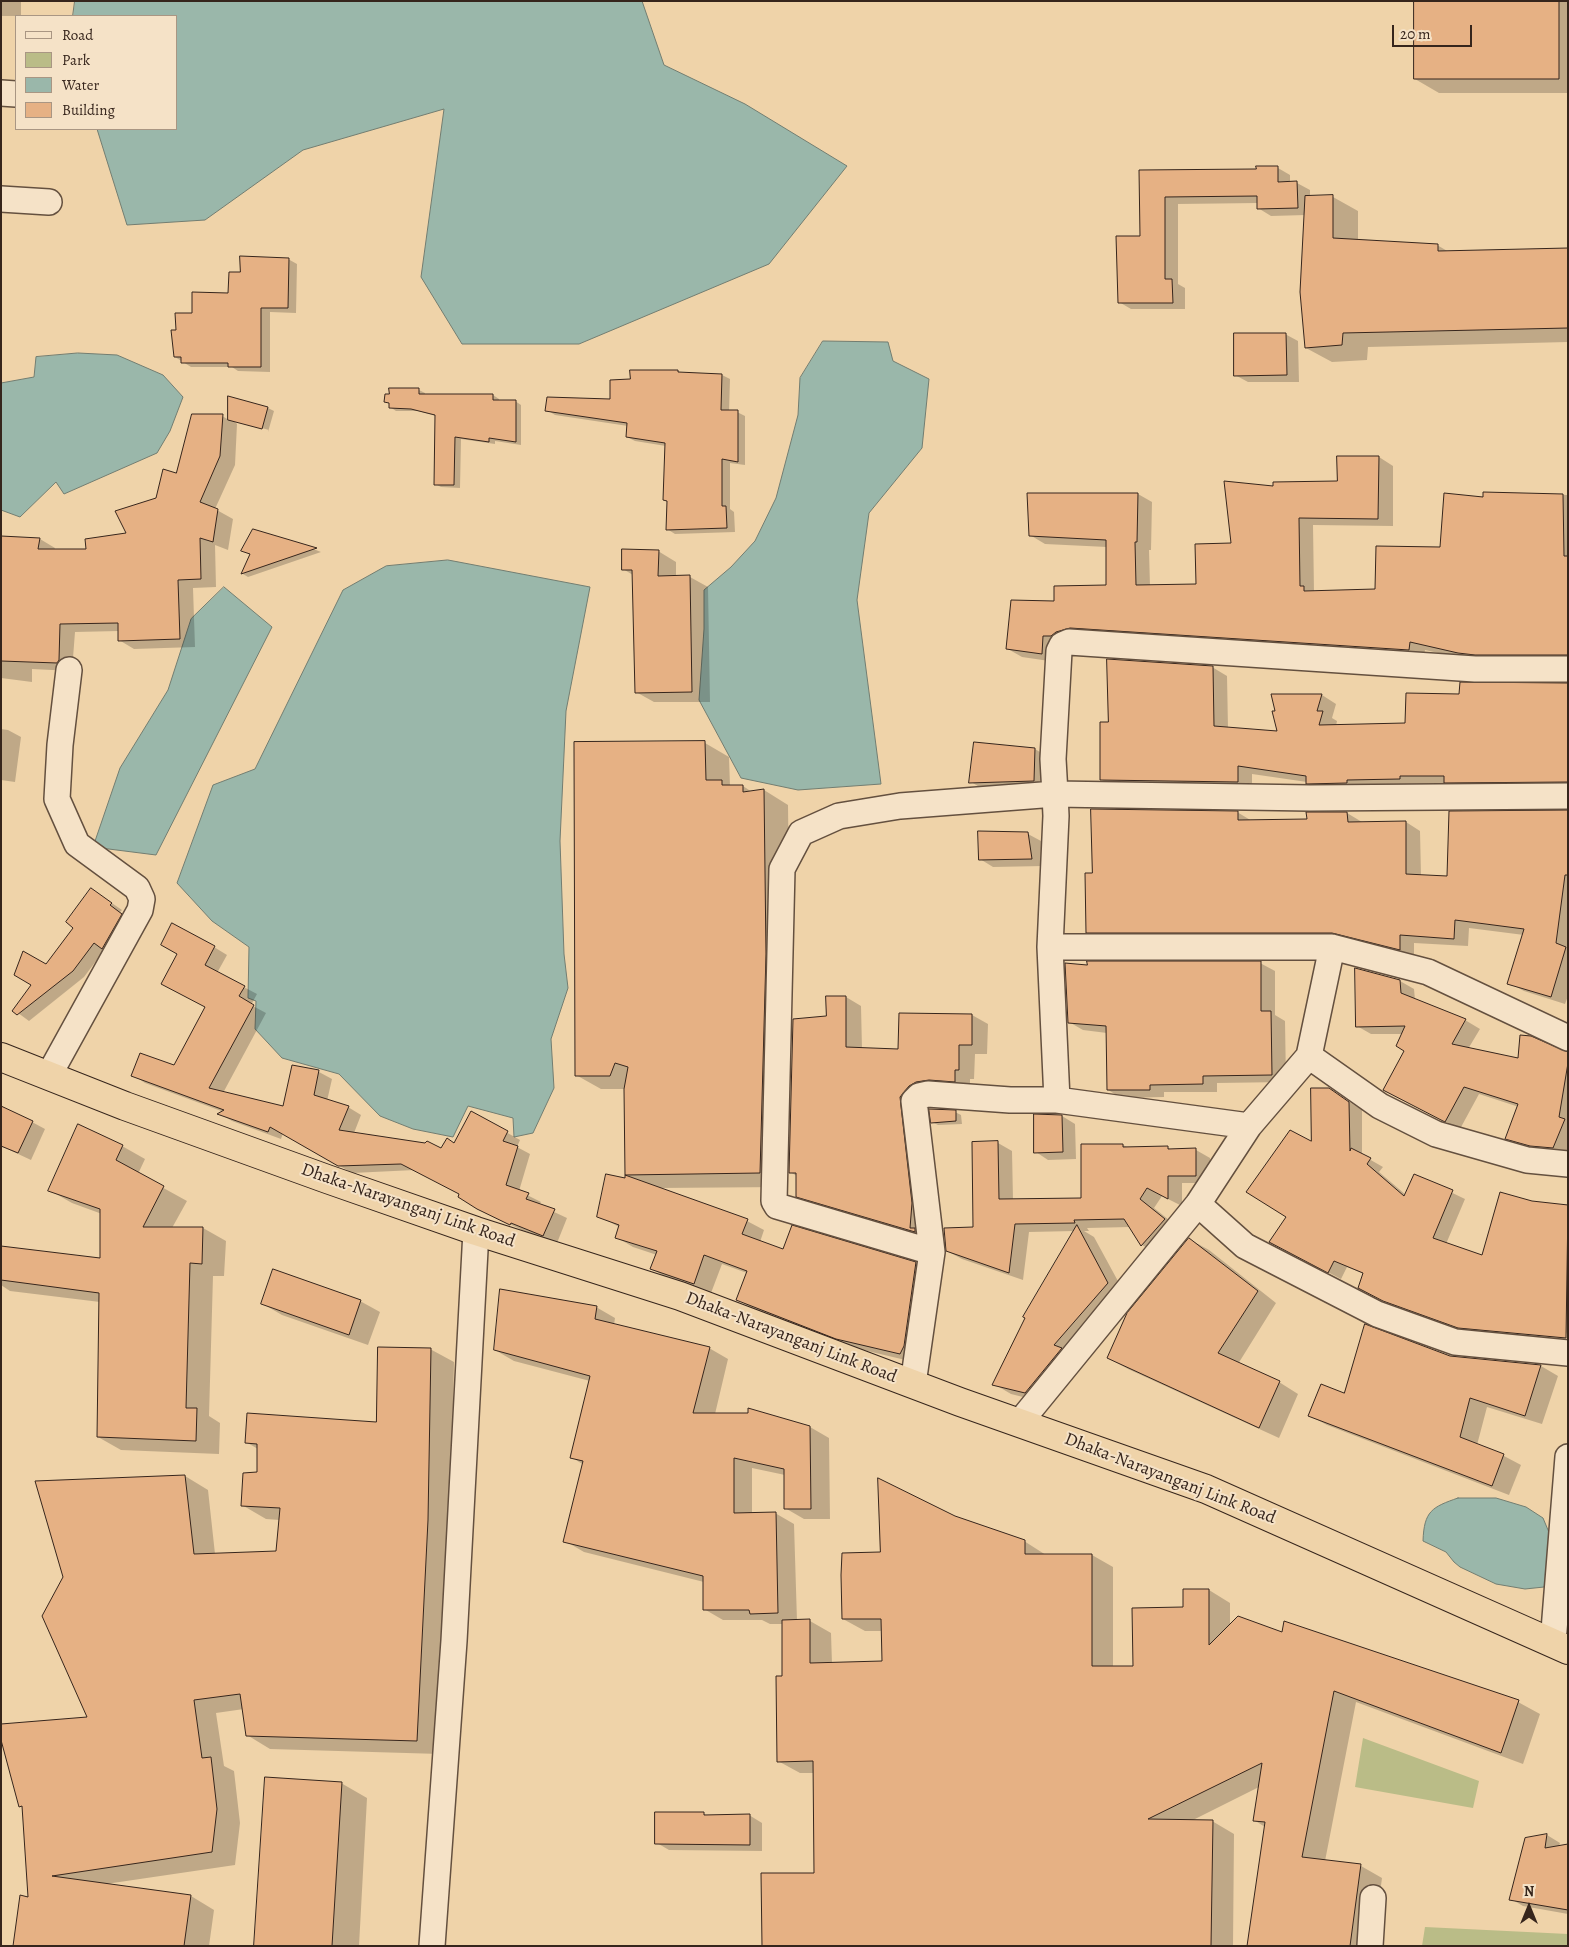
<!DOCTYPE html>
<style>
body{margin:0}
#map{position:relative;width:1569px;height:1947px;overflow:hidden;background:#efd3a9;font-family:Alegreya,serif}
canvas{display:block}
.frame{position:absolute;inset:0;border:2px solid #36251c;pointer-events:none}
.legend{position:absolute;left:15px;top:15px;width:162px;height:115px;box-sizing:border-box;background:#f5e2c7;border:1px solid #a99683;margin:0;padding:6px 9px;list-style:none;font-size:15px;color:#36251c}
.legend li{display:flex;align-items:center;gap:10px;height:25px}
.legend b{width:25px;border:1px solid #a99683}
.north{position:absolute;left:1504px;top:1882px;width:50px;height:50px;-webkit-text-stroke:4px #f5e2c7;paint-order:stroke;rotate:0deg;font-size:14px;font-weight:700;line-height:20px;text-align:center;color:#36251c}
.north::after{content:'';display:block;margin:auto;width:18px;height:22px;background:#36251c;clip-path:polygon(50% 0,100% 100%,50% 72%,0 100%)}
.scale{position:absolute;left:1392px;top:25px;width:80px;height:22px;box-sizing:border-box;border:2px solid #36251c;border-top:0;padding-left:6px;font-size:15px;line-height:18px;white-space:nowrap;color:#36251c;-webkit-text-stroke:4px #f5e2c7;paint-order:stroke}
</style>
<div id="map">
<canvas width="1569" height="1947"></canvas>
<div class="frame"></div>
<ul class="legend">
<li><b style="height:6px;background:#f5e2c7"></b>Road</li>
<li><b style="height:14px;background:#babc87"></b>Park</li>
<li><b style="height:14px;background:#9ab7aa"></b>Water</li>
<li><b style="height:14px;background:#e6b184"></b>Building</li>
</ul>
<div class="north">N</div>
<div class="scale">20 m</div>
</div>
<script>
const g = document.querySelector('canvas').getContext('2d');
g.lineJoin = 'round';
function paint(path, color) {
  g.fillStyle = color;
  g.fill(path, 'evenodd');
}
function strokePath(path, color, width, dash) {
  g.strokeStyle = color;
  g.lineWidth = width;
  g.lineCap = dash ? 'butt' : 'round';
  g.setLineDash(dash || []);
  g.stroke(path);
}
function drawText(font, color, halo, rows, align = 'center') {
  g.font = font + ' Alegreya,serif';
  g.lineWidth = 4;
  g.setLineDash([]);
  g.textBaseline = 'middle';
  g.strokeStyle = halo;
  g.fillStyle = color;
  for (const [text, x, y, turn = 0] of rows) {
    g.save();
    g.translate(x, y);
    g.rotate((+turn || 0) * Math.PI / 180);
    g.textAlign = isNaN(turn) ? turn : align;
    if (halo) g.strokeText(text, 0, 0);
    g.fillText(text, 0, 0);
    g.restore();
  }
}
const green = new Path2D(`
 M1363,1738L1479,1781L1473,1808L1355,1787Z
 M1425,1927L1568,1934V1946H1422Z`);
const water = new Path2D(`
 M75,1H642L664,65L745,104L847,166L769,264L579,344H462L421,277L444,109L303,150L205,220L127,225L97,129H176V16H73Z
 M823,341L888,342L893,361L929,379L922,448L869,513L857,600L881,784L798,790L741,778L699,700L704,629V590L731,567L755,541L776,498L798,415L800,378Z
 M78,353L117,355L163,375L183,397L170,431L157,453L64,494L56,482L20,517L1,510V383L34,377L36,357Z
 M448,560L590,587L566,711L560,841L564,954L568,988L551,1039L554,1088L533,1133L514,1137L513,1118L468,1106L453,1137L413,1129L380,1116L339,1074L282,1058L255,1029L256,1001L248,998L249,947L212,921L177,883L213,785L255,769L343,590L386,566Z
 M224,587L272,627L156,855L93,847L120,768L168,690L191,619Z
 M1458,1498H1496L1526,1507L1543,1518L1553,1542L1556,1569L1544,1587L1525,1589L1496,1584L1460,1567L1454,1562L1446,1552L1423,1541C1424,1511 1432,1507 1458,1498Z`);
const shadow = new Path2D(`
 M1,1H21V16H1Z
 M1411,1H1568V93H1439L1415,79V4Z
 M1278,168L1290,175V183H1297L1310,190V197H1333L1358,211V241L1437,245L1449,252L1568,249V342L1368,347L1367,360L1332,362L1306,348V215L1271,216L1258,208V203L1178,204V284L1185,288V309H1131L1119,302L1142,237L1141,172L1257,170Z
 M288,259L297,264L296,313L270,312V372L238,371L232,367H191L175,357L177,331L193,314L229,295L241,274Z
 M1285,334L1298,341L1299,382H1248L1235,375Z
 M678,371L682,373L722,375L730,379L729,412H737L745,416V465L730,463V509L734,512L735,532L675,534L667,529L668,502L664,500L666,446L635,441L627,437L628,426L555,415L547,410L612,400L632,380Z
 M419,390L425,393V395H493L499,399V401H515L521,405V445L495,441V444L461,439L460,488L441,487L435,484L436,416L418,411H396L390,407Z
 M229,397L268,408L274,411L268,432L269,430L233,420L237,424L235,465L215,509L233,519L228,550L215,545L216,587L193,588L195,647L134,649L119,640V631L75,632L72,671L32,669V682L1,678V537L40,539L55,548L54,550H88L127,534L177,475L222,416L229,420Z
 M1379,457L1393,466V526L1313,525L1314,592L1376,590L1441,548L1484,499V493L1568,495V662L1474,661L1425,650L1424,658L1057,644L1056,662L1022,657L1008,649L1056,603L1107,587V547L1045,544L1030,535L1138,494L1152,502L1151,550H1149L1150,586L1197,585L1232,545L1274,487L1338,482Z
 M253,531L316,550L321,552L248,577L243,574L251,554L242,550Z
 M658,551L676,562V577H690L708,587L710,702H654L636,692L633,575L623,569Z
 M1212,667L1227,676L1228,728L1278,732L1322,695L1336,704L1332,718L1337,721L1336,726L1406,725L1461,695L1568,685V789L1460,790L1448,784H1414L1415,787L1322,791L1307,782L1252,774V790L1116,788L1102,780L1109,723Z
 M1,729L8,730L21,737L15,782L1,780Z
 M705,743L729,757L730,786H743L752,792L764,790L788,805L790,969L784,1187L658,1188L747,1221L764,1230L760,1242L784,1251L916,1263L933,1273L918,1363L855,1348L755,1310L738,1300L747,1273L722,1264L711,1293L669,1279L652,1269L657,1255L633,1247L616,1237L619,1227L599,1216L626,1180L632,1178L626,1174L625,1089H601L576,1075Z
 M1035,749L1048,757L1047,788L983,789L971,782Z
 M1237,812L1252,821L1308,820L1347,813L1362,822H1406L1420,831L1421,876L1448,877L1568,812V996L1565,1004L1524,991L1509,983L1524,935L1469,928L1468,946L1414,943V957L1102,940L1087,932L1093,874Z
 M1028,834L1041,841L1044,866L993,867L980,859Z
 M91,889L122,910L120,912L132,921L105,949L84,977L29,1021L14,1010L75,927Z
 M214,947L227,955L217,973L257,994L251,1005L266,1013L223,1093L284,1107L319,1072L332,1079L327,1101L348,1107L361,1115L354,1133L441,1149L455,1144L472,1113L520,1140L517,1147L530,1154L519,1191L541,1202L539,1205L567,1218L557,1243L524,1231L492,1216L460,1194L415,1170L352,1173L283,1133L281,1139L232,1121L220,1114L224,1112L145,1083L133,1075L175,1067L206,1007L175,991Z
 M1260,963L1275,971V1015L1285,1021L1286,1082L1217,1083V1092H1164V1097L1122,1098L1108,1090L1107,1033L1083,1030L1069,1022L1088,966Z
 M1400,981L1414,989L1415,1000L1465,1020L1480,1029L1468,1049L1519,1060L1568,1053V1156L1520,1146L1506,1138L1519,1107L1479,1094L1460,1129L1384,1090L1406,1050L1403,1034H1371L1357,1026Z
 M846,997L861,1006L862,1049L899,1051L972,1015L988,1024L987,1054H975L974,1079H970V1090L925,1095L930,1239L814,1205L798,1196L797,1176L790,1172L827,1017Z
 M1329,1089L1362,1110V1155L1383,1167L1379,1172L1406,1195L1415,1175L1465,1199L1446,1244L1483,1257L1532,1202L1568,1207V1329L1563,1343L1472,1335L1397,1308L1372,1295L1364,1274L1347,1267L1341,1279L1284,1249L1288,1216Z
 M955,1112L961,1115L962,1124L938,1125L932,1122Z
 M1035,1116H1062L1075,1124L1076,1159L1048,1160L1036,1152Z
 M32,1122L45,1129L31,1160L1,1146Z
 M998,1143L1012,1151L1013,1200L1082,1199L1123,1145L1129,1148H1168L1172,1150H1196L1210,1158V1183H1182V1206L1162,1196L1154,1208L1179,1228L1156,1253L1142,1245L1130,1227L1087,1228L1089,1231H1084L1094,1237L1125,1294L1043,1402L1011,1394L994,1384L1075,1231L1029,1232L1023,1280L962,1259L947,1251L974,1229Z
 M122,1146L145,1159L138,1174L187,1201L172,1228H203L226,1241L224,1276H213L209,1416L220,1423L219,1454L121,1450L98,1437L100,1302L10,1291L1,1285V1247L101,1260L102,1214L72,1203L49,1190Z
 M1189,1239L1209,1250L1276,1303L1238,1364L1279,1382L1298,1394L1279,1438L1128,1369L1108,1358Z
 M360,1301L380,1312L368,1345L282,1315L263,1304Z
 M596,1307L615,1318L614,1325L709,1348L728,1359L715,1414L810,1427L829,1438L830,1519H804L785,1508V1475L752,1468V1514L775,1513L794,1524L797,1621H810L831,1633L832,1664L884,1662L883,1631H865L843,1619L881,1553L955,1517L1024,1541L1046,1555H1092L1113,1567V1667H1134L1184,1608L1209,1590L1230,1603V1625L1283,1633L1518,1702L1540,1714L1523,1764L1356,1702L1325,1861L1361,1866L1382,1878L1373,1946H1249L1265,1827L1254,1820L1259,1787L1191,1821H1212L1234,1834L1233,1946H763L815,1874L814,1773H800L778,1761L783,1677V1624H770L762,1620H723L704,1609V1582L584,1552L565,1541L584,1465L571,1457L590,1381L514,1361L495,1350Z
 M430,1349L454,1362L450,1534L440,1754L270,1749L247,1735L244,1709L216,1713L224,1766L234,1771L240,1823L235,1865L106,1884L191,1896L214,1910L209,1946H15L30,1898L24,1808L20,1806L89,1718L185,1476L208,1490L215,1554L277,1552L280,1520L266,1519L242,1505L258,1473V1449L246,1442L377,1423Z
 M1450,1357L1541,1366L1558,1376L1542,1424L1487,1407L1477,1445L1504,1456L1521,1465L1509,1495L1327,1425L1310,1416L1345,1395Z
 M341,1783L367,1798L359,1946H256Z
 M704,1814L708,1816L749,1815L762,1823V1851L669,1850L657,1843Z
 M1547,1835L1560,1843L1559,1846L1568,1845V1914L1523,1906L1511,1899L1526,1839Z`);
const building = new Path2D(`
 M1414,1H1559V79H1414Z
 M1256,166H1278V182L1297,181L1298,208L1257,209V196L1165,197V279H1172L1173,303H1118L1116,236H1140L1139,170L1256,169Z
 M1333,195V238L1438,244V251L1568,248V328L1343,333L1342,345L1305,348L1300,292L1305,196Z
 M240,256L289,258L288,308H261V367H228V363H181V357H174L171,330H176L175,313H192V292L228,293L229,272H240Z
 M1234,333H1286L1287,375L1234,376Z
 M630,370H678V372L722,374L721,410H738V462L722,459V506H726L727,528L666,530L667,501L663,500L665,443L626,437L627,423L545,411L547,397L610,399V380L630,379Z
 M389,388H419V394H493V400H516V442L489,438V442L455,437L454,485H434L435,415L411,409L389,408V403L384,402L385,394H389Z
 M228,396L268,407L262,429L228,420Z
 M192,414H223L220,456L200,502L218,509L213,542L200,538L201,579L178,580L180,639L118,641V623L60,624L59,660L57,663L1,661V536L40,538L38,549H86L85,539L126,533L115,511L156,498L163,469L176,473Z
 M1337,456H1379L1378,519L1299,518L1300,586H1304V591L1375,589L1376,546L1440,547L1444,493L1483,497V492L1563,494L1564,556H1568V655H1475L1458,653L1410,642L1409,650L1070,628L1056,632L1051,636H1043L1042,654L1006,649L1011,600L1054,601V586L1106,585V540L1029,536L1027,493H1138L1137,542H1135L1136,585L1196,584L1195,544L1231,543L1224,481L1273,486V482L1337,481Z
 M253,529L317,548L241,574L250,554L241,551Z
 M622,549L659,550L658,576L690,575L692,692L635,693L632,570H622Z
 M1107,659L1213,666L1214,726L1277,731L1272,711H1275L1271,694H1322L1317,711H1323L1319,725L1405,723L1406,693L1459,694L1460,682L1568,683V782L1444,783V776H1400V779L1347,780V783L1306,784V776L1238,766V782L1100,780V722H1108Z
 M705,741L706,780H722V785H743V792L764,789L766,954L760,1173L625,1175L624,1089L628,1067L615,1063L610,1076H575L574,742Z
 M974,742L1035,748L1034,781L969,783Z
 M1091,809L1238,811V820L1307,819L1306,812H1347L1348,822L1406,821V874L1447,876L1449,811L1568,810V875H1565L1556,943L1566,947L1551,997L1507,984L1524,929L1455,920L1454,939L1400,935V950L1332,933H1086L1085,873H1092Z
 M978,831L1028,832L1032,859L979,860Z
 M91,888L112,903L110,905L122,914L102,949L94,943L73,971L17,1015L12,1011L31,985L14,975L23,951L46,964L73,928L66,922Z
 M172,923L215,946L205,965L245,986L239,996L254,1005L209,1088L283,1106L292,1065L319,1070L314,1095L349,1106L339,1130L425,1143L427,1141L441,1148L447,1138L454,1143L471,1111L508,1131L503,1141L518,1146L506,1185L529,1193L526,1199L555,1209L543,1236L511,1223L510,1225L477,1209L458,1197L459,1194L401,1164L338,1166L270,1127L268,1132L217,1114L224,1110L131,1076L140,1053L174,1065L205,1007L161,984L177,954L161,945Z
 M1087,961H1261V1011H1271L1272,1075L1203,1076V1084L1150,1085V1090H1107L1106,1026L1068,1023L1065,963L1087,965Z
 M1355,968L1400,980L1401,993L1466,1019L1452,1044L1518,1058L1520,1035L1531,1036L1568,1052V1063L1559,1117L1565,1119L1553,1148L1530,1146L1505,1139L1518,1104L1464,1087L1445,1122L1383,1090L1404,1051L1396,1046L1405,1026L1356,1027Z
 M826,996H846V1047L898,1049L899,1013L972,1014V1045H959V1070H955V1082L929,1080L916,1082L909,1086L900,1097L912,1203L910,1228H915V1232L796,1197V1173H789L793,1019L826,1016Z
 M1311,1088H1329L1349,1102L1350,1151L1351,1148L1371,1158L1367,1164L1404,1196L1414,1174L1453,1190L1433,1238L1482,1255L1500,1192L1532,1201L1568,1205L1566,1338L1458,1328L1383,1301L1358,1288L1363,1273L1334,1261L1328,1273L1269,1242L1286,1217L1246,1192L1290,1130L1311,1141Z
 M1,1106L33,1121L18,1153L1,1146Z
 M929,1109L956,1110V1121L931,1123Z
 M1034,1114L1062,1115L1063,1152L1034,1153Z
 M78,1124L123,1145L116,1160L164,1186L143,1227H203L202,1264L190,1263L186,1408H197L196,1441L97,1437L99,1293L1,1280V1246L100,1258V1209L48,1191Z
 M998,1141L999,1199L1081,1198V1144H1123V1147L1168,1146V1149L1196,1148V1176H1168V1199L1147,1188L1140,1199L1165,1219L1141,1246L1124,1219L1074,1220L1075,1223L1015,1224L1009,1273L946,1251L944,1228L973,1227L972,1142Z
 M606,1174L625,1178V1175L748,1219L742,1234L783,1249L792,1225L916,1262L904,1346L900,1354L836,1339L736,1300L747,1271L704,1255L694,1284L650,1269L657,1251L615,1238L619,1225L597,1217Z
 M1077,1225L1108,1283L1054,1345L1062,1348L1025,1393L992,1385L1025,1318L1023,1317Z
 M1189,1238L1258,1291L1218,1353L1280,1381L1259,1428L1107,1358L1127,1313Z
 M273,1269L361,1300L349,1335L261,1304Z
 M500,1289L597,1306L595,1319L710,1347L693,1413H748V1408L810,1426L811,1509H784V1469L734,1458V1513L776,1512L778,1613L750,1614L749,1610H703V1576L563,1542L583,1461L570,1458L590,1376L494,1350Z
 M1365,1324L1450,1356L1541,1365L1525,1416L1470,1398L1460,1437L1504,1454L1492,1486L1308,1416L1321,1384L1344,1393Z
 M378,1347L431,1348L428,1520L417,1741L246,1736L240,1694L194,1700L202,1758L211,1757L217,1809L212,1852L52,1876L191,1895L184,1946H13L20,1895L28,1897L22,1806L19,1807L1,1740V1724L87,1717L42,1616L63,1577L35,1481L185,1475L194,1554L276,1551L280,1508L241,1506L243,1473L257,1472V1444L245,1443L247,1413L376,1422Z
 M878,1478L955,1516L1025,1540V1554H1092V1666H1133L1132,1608L1183,1607V1589H1209V1645L1238,1616L1282,1632L1284,1621L1519,1700L1501,1753L1334,1691L1302,1857L1361,1864L1350,1946H1247L1265,1822L1253,1821L1262,1763L1148,1819L1213,1820L1211,1946H762L761,1873H814L813,1761L777,1762L776,1676H782V1620L810,1619V1663L882,1661L881,1619H842L841,1575L842,1553L880,1552Z
 M265,1777L342,1782L332,1946H254Z
 M655,1812H704V1815L750,1814V1845L655,1844Z
 M1547,1834L1545,1848L1568,1844V1910L1509,1900L1525,1838Z`);
const minor = new Path2D(`
 M1,93L16,94
 M1,199L49,202
 M1050,947H1332L1428,972L1568,1038
 M1309,1056L1380,1106L1436,1134L1527,1160L1568,1164
 M49,1075L140,910L142,899L137,888L77,844L57,799L60,745L69,670
 M1249,1126L1309,1056L1332,947
 M1198,1204L1245,1246L1377,1314L1455,1342L1568,1353
 M932,1252L777,1206L774,1201L782,869L801,833L839,816L900,806L1055,794L1053,759L1059,651L1062,645L1069,642L1475,669H1568
 M913,1384L932,1252L914,1101L919,1096L928,1094L1010,1100H1057L1050,947L1056,816L1055,794L1310,798L1568,796
 M1020,1422L1198,1204L1249,1126L1057,1100
 M1553,1643L1568,1457
 M432,1946L454,1641L476,1231
 M1370,1946L1373,1898`);
const trunk = new Path2D(`
 M1,1057L125,1106L327,1179L476,1231L680,1296L960,1402L1206,1489L1568,1650`);
const streetNames = [
 ["Dhaka-Narayanganj Link Road",408,1206,19],
 ["Dhaka-Narayanganj Link Road",791,1338,21],
 ["Dhaka-Narayanganj Link Road",1170,1479,21]
];
paint(green, '#babc87');
paint(water, '#9ab7aa');
strokePath(water, '#727d71', 1);
paint(shadow, '#0003');
paint(building, '#e6b184');
strokePath(building, '#36251c', 1);
strokePath(minor, '#64503f', 28);
strokePath(trunk, '#36251c', 30);
strokePath(minor, '#f5e2c7', 25);
strokePath(trunk, '#efd3a9', 28);
drawText('18px', '#36251c', '#f5e2c7', streetNames);
</script>
